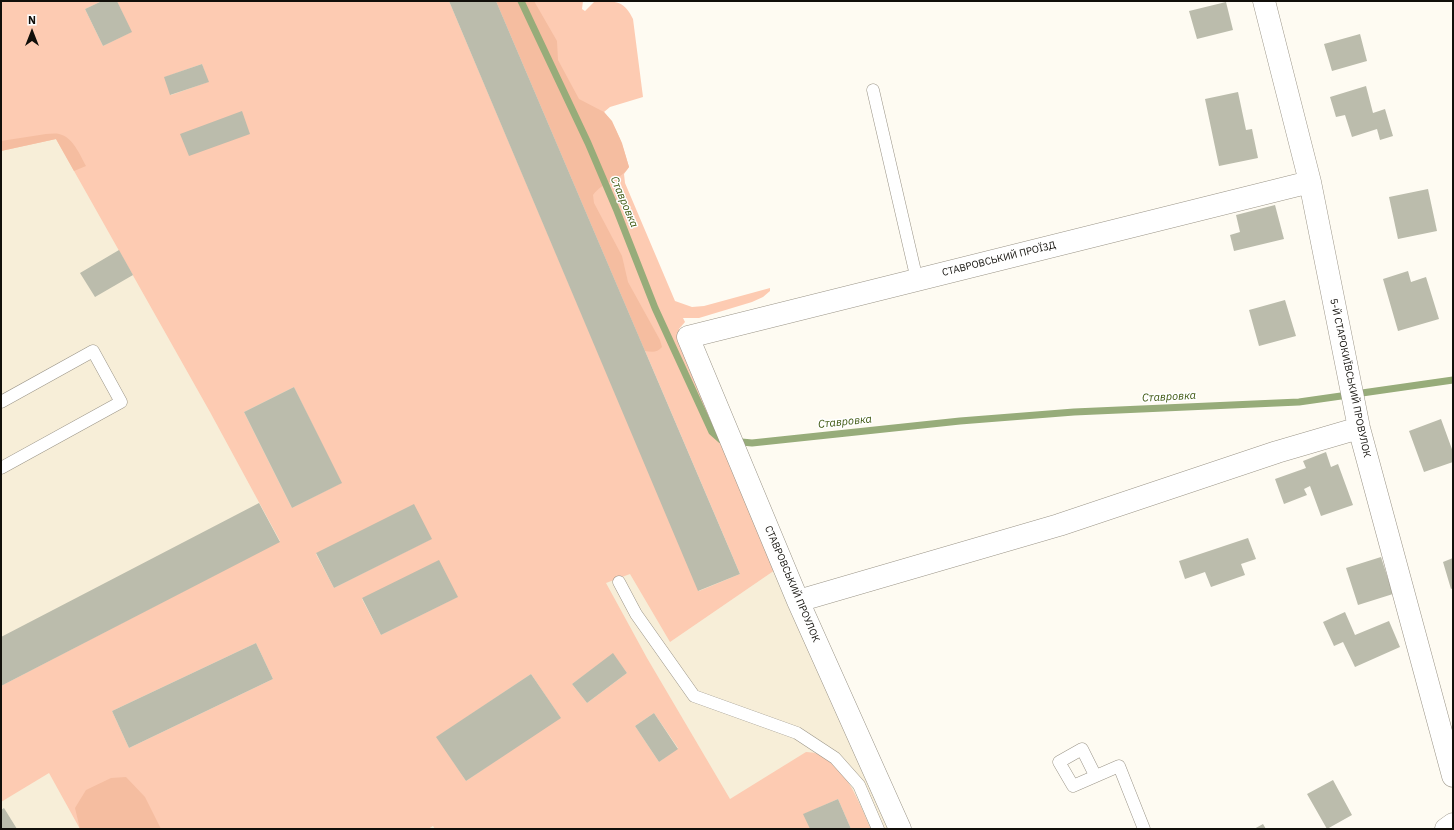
<!DOCTYPE html>
<meta charset="utf-8">
<style>
body{margin:0}
#map{position:relative;width:1454px;height:830px;overflow:hidden;background:#fefbf2;font-family:"IBM Plex Sans",sans-serif}
canvas{display:block}
.frame{position:absolute;inset:0;border:2px solid #110f0a;pointer-events:none}
.north{position:absolute;left:12px;top:12px;width:40px;height:40px;-webkit-text-stroke:3px #fff;paint-order:stroke;rotate:0deg;font-size:11px;font-weight:700;line-height:16px;text-align:center;color:#110f0a}
.north::after{content:'';display:block;margin:auto;width:14px;height:18px;background:#110f0a;clip-path:polygon(50% 0,100% 100%,50% 72%,0 100%)}
</style>
<div id="map">
<canvas width="1454" height="830"></canvas>
<div class="frame"></div>
<div class="north">N</div>
</div>
<script>
const g = document.querySelector('canvas').getContext('2d');
g.lineJoin = 'round';
function paint(path, color) {
  g.fillStyle = color;
  g.fill(path, 'evenodd');
}
function strokePath(path, color, width, dash) {
  g.strokeStyle = color;
  g.lineWidth = width;
  g.lineCap = dash ? 'butt' : 'round';
  g.setLineDash(dash || []);
  g.stroke(path);
}
function drawText(font, color, halo, rows, align = 'center') {
  g.font = font + ' "IBM Plex Sans",sans-serif';
  g.lineWidth = 3;
  g.setLineDash([]);
  g.textBaseline = 'middle';
  g.strokeStyle = halo;
  g.fillStyle = color;
  for (const [text, x, y, turn = 0] of rows) {
    g.save();
    g.translate(x, y);
    g.rotate((+turn || 0) * Math.PI / 180);
    g.textAlign = isNaN(turn) ? turn : align;
    if (halo) g.strokeText(text, 0, 0);
    g.fillText(text, 0, 0);
    g.restore();
  }
}
const built = new Path2D(`
 M1,1H496L740,574L775,570L891,829H1Z`);
const green = new Path2D(`
 M1,1H102L85,9L103,46L131,32L117,1H449L699,591L740,574L496,1H583L582,9L585,11L595,1C615,1 624,0 633,19L643,97L610,107L604,112C618,128 623,147 629,167L624,174L625,183L675,301L692,307L704,306L770,288V291L763,297L752,302L699,318H683L685,322L679,329L680,336L775,570L670,642L630,574L606,583L647,658L730,799L806,752C841,752 859,802 871,829H851L838,799L804,814L810,829H435L433,826L428,829H80L49,773L1,802V686L280,541L210,412L56,139L1,151ZM202,64L208,82L171,95L165,77ZM294,387L341,483L292,508L244,412ZM431,539L334,588L316,554V553ZM457,597L381,635L362,599V598ZM256,643L273,679L129,748L112,711ZM613,654L627,673L587,703L572,684ZM531,674L560,717L466,781L437,737ZM654,713L678,748L659,762L635,726Z`);
const forest = new Path2D(`
 M496,1H534L557,41L558,60L579,99L604,112L612,121L622,143L629,167C620,181 602,182 593,195L594,203L622,256L628,282L660,340L662,347C657,353 652,352 645,351Z
 M46,134C50,134 55,133 59,134C73,137 80,155 86,166L74,171L56,139L1,151V141Z
 M126,777L145,797L161,829H80L75,808L86,790L111,778Z`);
const stream = new Path2D(`
 M521,1L588,143L617,211L655,308L712,432L721,440L752,443L960,421L1074,412L1299,402L1453,380`);
const building = new Path2D(`
 M102,1H117L132,32L103,46L85,9Z
 M449,1H496L740,574L698,591Z
 M1226,2L1233,30L1197,39L1189,11Z
 M1360,34L1367,61L1332,71L1324,44Z
 M202,64L209,82L170,95L164,77Z
 M1366,86L1373,113L1385,109L1393,136L1380,140L1377,129L1352,137L1345,115L1336,117L1330,97Z
 M1238,92L1246,130L1252,129L1258,158L1219,166L1205,99Z
 M242,111L250,134L189,156L180,134Z
 M1428,189L1437,231L1398,239L1389,197Z
 M1275,205L1284,239L1234,251L1230,235L1240,232L1236,215Z
 M119,250L133,275L95,297L80,273Z
 M1408,271L1411,282L1426,277L1439,319L1398,331L1383,279Z
 M1285,300L1296,336L1259,346L1249,310Z
 M294,387L342,483L292,508L244,412Z
 M1441,419L1453,452V462L1424,472L1409,431Z
 M1326,452L1331,467L1338,464L1353,505L1321,516L1310,486L1304,489L1307,495L1284,504L1275,479L1306,468L1303,461Z
 M259,503L280,542L1,686V637Z
 M414,504L432,539L334,588L316,553Z
 M1248,538L1256,559L1241,564L1245,575L1211,587L1205,572L1185,579L1179,561Z
 M1381,557L1393,594L1358,605L1346,568Z
 M1453,558V588L1451,589L1443,562Z
 M439,560L458,597L381,635L362,598Z
 M1345,612L1355,635L1389,621L1400,647L1355,667L1343,642L1334,646L1323,622Z
 M256,643L273,679L129,748L112,711Z
 M613,653L627,673L587,703L572,684Z
 M531,674L561,718L466,781L436,737Z
 M654,713L678,749L659,762L635,726Z
 M1333,780L1352,815L1327,829L1307,794Z
 M838,799L851,829H810L803,814Z
 M4,808L17,829H1V810Z
 M1263,824L1266,829H1254Z`);
const lane = new Path2D(`
 M873,90L917,280
 M1,402L93,351L121,402L1,468
 M619,582L636,614L694,696L797,733L835,758L859,785L878,829
 M1095,775L1082,749L1059,762L1073,786L1119,766L1144,829`);
const street = new Path2D(`
 M1264,1L1310,182L1359,428L1453,776
 M798,601L1059,525L1277,452L1359,428
 M900,829L798,601L688,337L1310,182
 M1446,829L1453,824`);
const streetNames = [
 ["СТАВРОВСЬКИЙ ПРОЇЗД",999,259,-14],
 ["5-Й СТАРОКИЇВСЬКИЙ ПРОВУЛОК",1350,378,78],
 ["СТАВРОВСЬКИЙ ПРОУЛОК",792,584,67]
];
const waterNames = [
 ["Ставровка",624,202,67],
 ["Ставровка",1169,397,-3],
 ["Ставровка",845,422,-6]
];
paint(built, '#f7eed8');
paint(green, '#fdcbb2');
paint(forest, '#f5bda0');
strokePath(stream, '#97ac7a', 7);
paint(building, '#bbbcac');
strokePath(lane, '#9b9588', 13);
strokePath(street, '#9b9588', 23);
strokePath(lane, '#fff', 12);
strokePath(street, '#fff', 22);
drawText('10px', '#110f0a', '#fff', streetNames);
drawText('italic 11px', '#3b550c', '#fff', waterNames);
</script>
